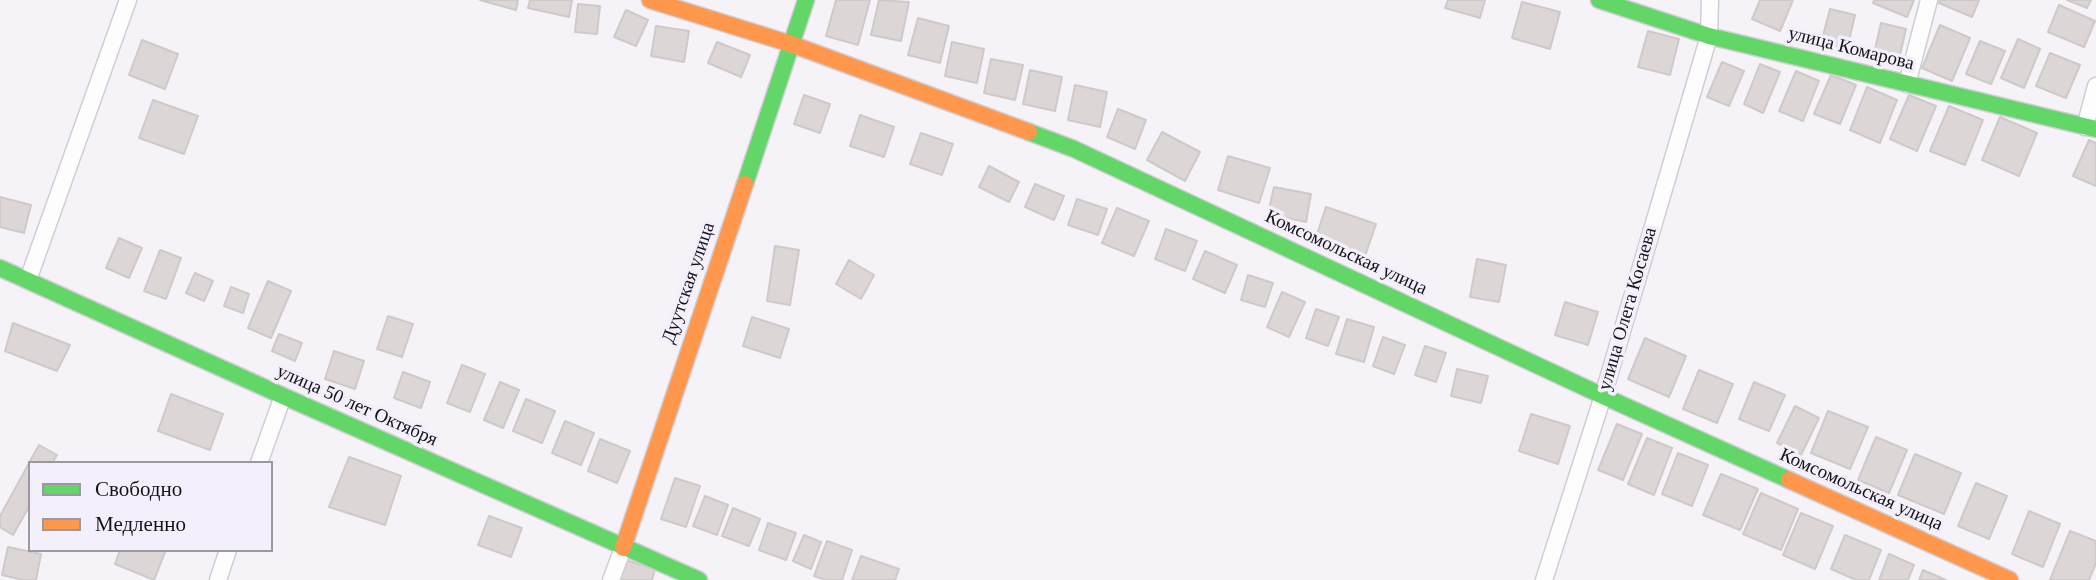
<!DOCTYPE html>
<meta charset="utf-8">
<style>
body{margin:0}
#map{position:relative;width:2096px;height:580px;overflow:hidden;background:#f5f3f8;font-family:Georgia,serif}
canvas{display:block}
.legend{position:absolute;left:28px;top:461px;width:245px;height:91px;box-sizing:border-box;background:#f4f0fb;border:2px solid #9c98a2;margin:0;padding:9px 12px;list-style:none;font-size:21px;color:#17131c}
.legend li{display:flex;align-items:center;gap:14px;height:35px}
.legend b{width:35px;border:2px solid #9c98a2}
</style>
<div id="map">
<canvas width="2096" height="580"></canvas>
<ul class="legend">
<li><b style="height:9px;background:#63d668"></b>Свободно</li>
<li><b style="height:9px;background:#ff974d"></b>Медленно</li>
</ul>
</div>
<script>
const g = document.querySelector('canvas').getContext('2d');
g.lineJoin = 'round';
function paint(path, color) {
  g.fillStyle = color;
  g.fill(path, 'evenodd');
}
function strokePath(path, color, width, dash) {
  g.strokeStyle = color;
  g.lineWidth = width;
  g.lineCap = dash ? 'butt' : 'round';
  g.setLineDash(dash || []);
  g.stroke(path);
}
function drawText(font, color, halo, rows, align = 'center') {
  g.font = font + ' Georgia,serif';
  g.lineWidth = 7;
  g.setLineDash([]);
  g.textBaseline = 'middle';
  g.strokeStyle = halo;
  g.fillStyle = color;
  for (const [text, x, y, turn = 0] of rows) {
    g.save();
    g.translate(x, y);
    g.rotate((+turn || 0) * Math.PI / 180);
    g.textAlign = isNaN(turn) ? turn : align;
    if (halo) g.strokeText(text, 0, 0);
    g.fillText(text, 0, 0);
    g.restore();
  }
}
const building = new Path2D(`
 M480,0H518L516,10Z
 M530,0H572L569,17L528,8Z
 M836,0H870L858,45L826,36Z
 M879,0L909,2L901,41L871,35Z
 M1448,0H1485L1480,18L1445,8Z
 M1760,0H1793L1780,31L1752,19Z
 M1874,0H1914L1907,17L1873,3Z
 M1940,0H1979L1972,17L1939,3Z
 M2067,0H2091L2087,8Z
 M1522,2L1560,12L1550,49L1512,38Z
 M578,4L600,6L597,34L575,32Z
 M2059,5L2095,21L2084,47L2048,32Z
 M1830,9L1855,15L1847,49L1821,43Z
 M626,10L648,20L636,46L614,37Z
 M918,18L949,26L940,63L908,55Z
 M1881,23L1906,29L1898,64L1873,58Z
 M1940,25L1970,38L1952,81L1922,68Z
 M656,26L689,31L684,62L651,56Z
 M1648,31L1679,39L1670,75L1638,67Z
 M2018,39L2040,49L2024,88L2001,78Z
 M142,40L178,54L165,89L129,75Z
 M1980,41L2005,51L1991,84L1966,74Z
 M717,42L750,55L741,77L708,63Z
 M952,42L984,49L977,83L945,76Z
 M2050,53L2080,65L2066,98L2036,86Z
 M991,59L1023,65L1015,100L984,93Z
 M1722,62L1744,71L1729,106L1707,97Z
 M1760,64L1780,72L1763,113L1744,104Z
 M1030,70L1062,77L1055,111L1023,104Z
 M1796,71L1819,81L1803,121L1779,111Z
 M1831,75L1856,85L1840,124L1814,114Z
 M1075,85L1107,92L1100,127L1068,120Z
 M1867,87L1897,100L1880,143L1850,130Z
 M804,95L830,104L820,133L794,124Z
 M1909,95L1936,106L1917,151L1890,139Z
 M153,100L198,116L184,154L139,138Z
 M1949,106L1983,120L1965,165L1930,151Z
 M1118,109L1146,120L1135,149L1107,137Z
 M860,115L894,127L884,157L850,146Z
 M2000,117L2037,133L2019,176L1982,160Z
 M1162,132L1200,152L1185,181L1147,160Z
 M921,133L953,144L942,175L910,164Z
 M2089,140L2096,143V186L2073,176Z
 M1228,156L1270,168L1259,203L1218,190Z
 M989,166L1019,182L1009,202L979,187Z
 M1035,184L1064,196L1054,220L1025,207Z
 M1274,187L1311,194L1306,222L1268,214Z
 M0,197L31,205L24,233L0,227Z
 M1077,199L1107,209L1098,235L1068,225Z
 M1326,207L1376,224L1364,259L1314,243Z
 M1117,208L1149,221L1134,256L1102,243Z
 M1166,229L1197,241L1185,271L1155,259Z
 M119,238L142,248L129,278L106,268Z
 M775,246L799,250L790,305L767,301Z
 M160,250L181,258L166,299L144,291Z
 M1205,251L1237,265L1225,293L1193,279Z
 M1477,259L1506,265L1499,302L1470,297Z
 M849,260L874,275L861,299L836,284Z
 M195,273L213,281L204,301L186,293Z
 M1248,275L1273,283L1265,307L1241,300Z
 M268,281L291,291L271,338L248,328Z
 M231,287L249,294L243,313L224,306Z
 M1282,292L1305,302L1289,337L1267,327Z
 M1565,302L1598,312L1588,345L1555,335Z
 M1316,309L1339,317L1328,346L1306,338Z
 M388,316L413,324L402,357L377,349Z
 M752,317L789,329L780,358L743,346Z
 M1347,319L1374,327L1364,362L1336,354Z
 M13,323L70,345L57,371L5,351Z
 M279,334L302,343L295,361L272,351Z
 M1383,337L1405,345L1394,374L1373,366Z
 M1645,338L1686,356L1669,397L1628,379Z
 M1425,346L1446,353L1436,382L1415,375Z
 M334,351L364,361L355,389L325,379Z
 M462,365L485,374L470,412L447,403Z
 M1457,369L1488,376L1481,403L1451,396Z
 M1699,370L1733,384L1717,423L1683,409Z
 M403,372L430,382L421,408L394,398Z
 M500,382L519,390L503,428L484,420Z
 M1754,382L1785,395L1769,431L1739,419Z
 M171,394L223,414L210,450L158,431Z
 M526,399L555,411L542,443L513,431Z
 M1795,406L1819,418L1801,455L1777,443Z
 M1828,411L1868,427L1850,469L1811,453Z
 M1531,414L1570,426L1558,464L1519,451Z
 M565,421L594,433L581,465L552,453Z
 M1617,424L1642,434L1623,480L1598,470Z
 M1876,437L1907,450L1889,493L1858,480Z
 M1647,438L1672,448L1654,495L1628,484Z
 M600,439L630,451L617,483L588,471Z
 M39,445L57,455L52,463H30V505L13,535L0,527V516Z
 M1678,453L1708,465L1692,506L1662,494Z
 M1915,454L1961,473L1944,514L1898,495Z
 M349,457L401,476L385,525L329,507Z
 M1721,474L1758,489L1740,530L1703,515Z
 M675,478L700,486L686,527L661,519Z
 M1976,483L2007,496L1989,539L1958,526Z
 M1761,493L1798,509L1781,550L1743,534Z
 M705,496L728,505L717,535L693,526Z
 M733,508L760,519L749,546L722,536Z
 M2029,511L2060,524L2043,567L2012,554Z
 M1801,513L1833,526L1815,569L1783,555Z
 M489,516L522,528L511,557L478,545Z
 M768,523L796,533L786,560L759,550Z
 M2070,531L2096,541V563L2089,580H2050Z
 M804,535L821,542L811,569L793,561Z
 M1845,535L1881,550L1869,580H1856L1831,569Z
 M827,541L852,550L842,580H826L814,576Z
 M8,547L41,554L36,580H23L2,575Z
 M120,550H166L154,580L115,564Z
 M1889,554L1914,565L1908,580H1879Z
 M861,556L899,569L895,580H852Z
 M622,559L655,569L652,580H616Z
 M1923,570L1946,580H1919Z`);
const street = new Path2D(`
 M1907,84L1929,0
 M2085,127L2096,86
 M28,280L128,0
 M259,463L283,396
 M218,580L228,550
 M611,580L623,548
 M1544,580L1603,396L1709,36L1710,0`);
const fast = new Path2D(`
 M1599,0L1709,36L2096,129
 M1029,132L1074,149L1603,396L1789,480
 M745,184L806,0
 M0,268L283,396L699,580`);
const slow = new Path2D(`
 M650,0L791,44L1029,132
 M1789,480L2010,580
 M623,548L745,184`);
const streetNames = [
 ["улица Комарова",1851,49,14],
 ["Комсомольская улица",1346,253,25],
 ["Дуутская улица",689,283,-71],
 ["улица Олега Косаева",1628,309,-74],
 ["улица 50 лет Октября",357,406,24],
 ["Комсомольская улица",1861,490,24]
];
paint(building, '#ddd6d6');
strokePath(building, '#cfc9c9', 2);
strokePath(street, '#d1cdd5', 19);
strokePath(fast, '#d1cdd5', 19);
strokePath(slow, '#d1cdd5', 19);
strokePath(street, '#fefdfe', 16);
strokePath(fast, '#63d668', 16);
strokePath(slow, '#ff974d', 16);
drawText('19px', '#17131c', '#f4f0fb', streetNames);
</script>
